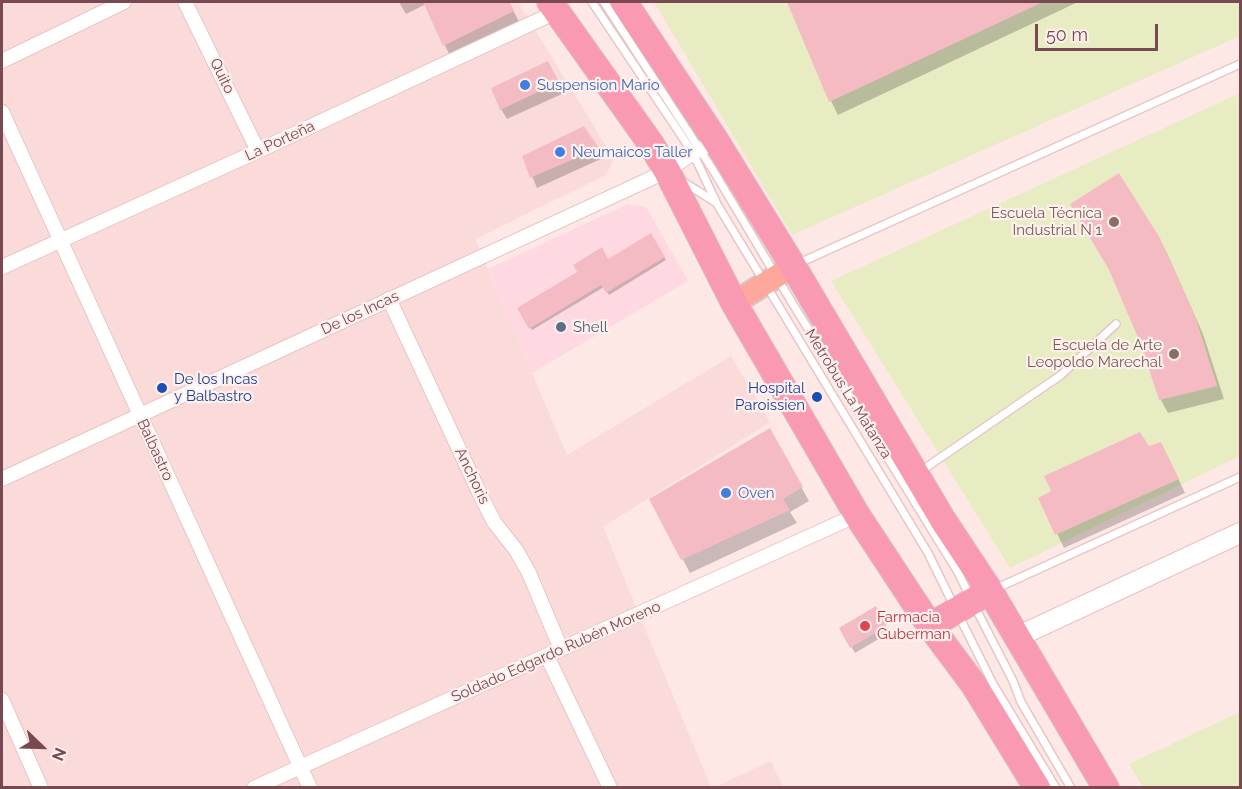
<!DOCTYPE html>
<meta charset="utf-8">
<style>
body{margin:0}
#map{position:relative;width:1242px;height:789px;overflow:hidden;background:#fde8e6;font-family:Raleway,sans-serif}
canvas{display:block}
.frame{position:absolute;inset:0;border:3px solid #784950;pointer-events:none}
.north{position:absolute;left:12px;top:717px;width:60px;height:60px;-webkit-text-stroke:4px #ffefed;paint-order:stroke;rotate:113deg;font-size:16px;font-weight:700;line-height:24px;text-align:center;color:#784950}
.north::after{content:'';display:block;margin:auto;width:21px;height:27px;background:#784950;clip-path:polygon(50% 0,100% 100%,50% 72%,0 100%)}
.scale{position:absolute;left:1035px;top:24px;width:123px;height:27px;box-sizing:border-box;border:3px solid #784950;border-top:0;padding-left:8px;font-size:18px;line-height:21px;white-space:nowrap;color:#784950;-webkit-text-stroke:4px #ffefed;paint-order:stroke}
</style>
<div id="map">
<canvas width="1242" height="789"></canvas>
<div class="frame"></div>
<div class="north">N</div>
<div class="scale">50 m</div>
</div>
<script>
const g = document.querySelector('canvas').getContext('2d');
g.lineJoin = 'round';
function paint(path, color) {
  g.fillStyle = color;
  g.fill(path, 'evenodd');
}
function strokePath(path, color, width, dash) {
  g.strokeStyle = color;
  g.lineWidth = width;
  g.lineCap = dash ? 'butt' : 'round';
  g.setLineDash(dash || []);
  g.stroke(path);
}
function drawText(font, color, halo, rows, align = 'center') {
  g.font = font + ' Raleway,sans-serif';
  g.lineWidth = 4.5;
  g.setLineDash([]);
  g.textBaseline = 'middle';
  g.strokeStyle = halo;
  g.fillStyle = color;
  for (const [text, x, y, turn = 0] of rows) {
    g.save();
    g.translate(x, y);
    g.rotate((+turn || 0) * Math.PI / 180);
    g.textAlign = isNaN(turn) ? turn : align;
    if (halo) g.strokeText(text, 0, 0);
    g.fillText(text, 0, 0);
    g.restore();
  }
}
const residential = new Path2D(`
 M2,2H518L614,159L606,175L475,239L567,455L731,356L770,422L603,527L711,787L2,788Z
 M771,761L783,787H715Z`);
const commercial = new Path2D(`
 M628,204L646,207L688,281L532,373L488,269Z`);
const green = new Path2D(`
 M654,2H1240V36L792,235Z
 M1240,93V456L1010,568L831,281ZM1119,173L1160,238L1196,319L1217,386L1159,400L1141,345L1109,270L1070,204ZM1140,432L1149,446L1161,442L1178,479L1055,535L1038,498L1051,491L1045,476Z
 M1240,712V787H1143L1129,764Z`);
const shadow = new Path2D(`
 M399,2H509L519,22L450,56L426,4L406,14Z
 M788,2H1078L838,115L831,101Z
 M547,63L564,93L507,119L501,109Z
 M583,128L603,158L537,188L524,157Z
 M650,235L666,260L609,295L604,287L532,330L519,308L608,261Z
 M1159,239L1167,253L1203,334L1224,399L1168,413L1161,400Z
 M769,430L809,501L790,512L797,523L690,573L651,499Z
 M1148,448L1168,457L1185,493L1064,548L1040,498Z
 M875,608L889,631L887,634L855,653L841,629Z`);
const building = new Path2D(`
 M423,2H509L514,11L443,46Z
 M787,2H1043L829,102Z
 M548,61L559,82L500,110L491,88Z
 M584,126L599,148L530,178L522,156Z
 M1119,173L1160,238L1196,319L1217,386L1159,400L1141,345L1109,270L1070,204Z
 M651,233L665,257L606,293L601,285L529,329L517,308L577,272L573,265L602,247L608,259Z
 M770,428L803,487L783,499L790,510L681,560L649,499Z
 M1140,432L1149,446L1161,442L1179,479L1055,535L1038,498L1051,491L1044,476Z
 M876,606L887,623L884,628L850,648L839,628Z`);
const lane = new Path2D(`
 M592,2L693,153L717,204L928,553L954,606
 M604,2L713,170L791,301L959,574L970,597
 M682,181L715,202
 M797,264L1240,64
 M921,471L1061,375L1116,324
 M995,589L1240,477
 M975,607L1013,681L1021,702L1071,788
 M959,616L993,684L1056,788`);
const street = new Path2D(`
 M185,2L258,151
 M2,61L124,2
 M2,112L310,788
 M2,267L258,151L556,12
 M389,299L479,492L494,522L516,550L529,573L561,649
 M2,479L667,171L693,153L716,141
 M547,656L610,788
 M2,700L41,788
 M254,788L857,515`);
const secondary = new Path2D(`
 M1017,637L1240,533`);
const primary = new Path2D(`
 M734,303L793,266`);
const highway = new Path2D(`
 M550,2L651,144L667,171L734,303L857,515L930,626L974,685L1037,788
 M624,2L716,141L793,266L943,520L990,591L1106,788
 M930,626L990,591`);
const markers = [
 [525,85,6,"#3f7fe0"],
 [560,152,6,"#3f7fe0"],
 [1114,222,6,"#8d6e63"],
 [561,327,6,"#5c6f8a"],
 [1174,354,6,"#8d6e63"],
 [162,388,6,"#1a4fb4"],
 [817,397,6,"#1a4fb4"],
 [726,493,6,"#3f7fe0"],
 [865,626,6,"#e0444e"]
];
const streetNames = [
 ["Quito",222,76,64],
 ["La Porteña",280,141,-25],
 ["De los Incas",360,313,-25],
 ["Metrobus La Matanza",848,394,58],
 ["Balbastro",155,450,65],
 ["Anchoris",472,476,64],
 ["Soldado Edgardo Rubén Moreno",556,652,-24]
];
const shopNames = [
 ["Suspension Mario",537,85],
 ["Neumaicos Taller",572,152],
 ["Oven",738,493]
];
const educationNames = [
 ["Escuela Técnica",1102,213],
 ["Industrial N 1",1102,230],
 ["Escuela de Arte",1162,345],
 ["Leopoldo Marechal",1162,362]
];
const serviceNames = [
 ["Shell",573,327]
];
const transitNames = [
 ["De los Incas",174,379],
 ["y Balbastro",174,396],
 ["Hospital",805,388,"right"],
 ["Paroissien",805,405,"right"]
];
const healthNames = [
 ["Farmacia",877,617],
 ["Guberman",877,634]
];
paint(residential, '#fadbda');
paint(commercial, '#fed9e1');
paint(green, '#e8ecc3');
paint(shadow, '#0003');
paint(building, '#f4bcc2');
strokePath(lane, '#e8c5c6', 10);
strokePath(street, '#e8c5c6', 16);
strokePath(secondary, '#eac0c2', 22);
strokePath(primary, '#d6c8ca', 26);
strokePath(highway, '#d6c8ca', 28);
strokePath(lane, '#fff', 7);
strokePath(street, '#fff', 14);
strokePath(secondary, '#fff', 20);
strokePath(primary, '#fea79c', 22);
strokePath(highway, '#fa9ab2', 26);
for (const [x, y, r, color] of markers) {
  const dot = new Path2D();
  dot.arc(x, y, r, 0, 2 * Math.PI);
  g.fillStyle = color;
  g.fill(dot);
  strokePath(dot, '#ffefed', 2);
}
drawText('15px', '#784950', '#ffefed', streetNames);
drawText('15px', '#366cbe', '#ffefed', shopNames, 'left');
drawText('15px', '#785e54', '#ffefed', educationNames, 'right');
drawText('15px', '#4e5e75', '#ffefed', serviceNames, 'left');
drawText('15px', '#164399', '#ffefed', transitNames, 'left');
drawText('15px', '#be3a42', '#ffefed', healthNames, 'left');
</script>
